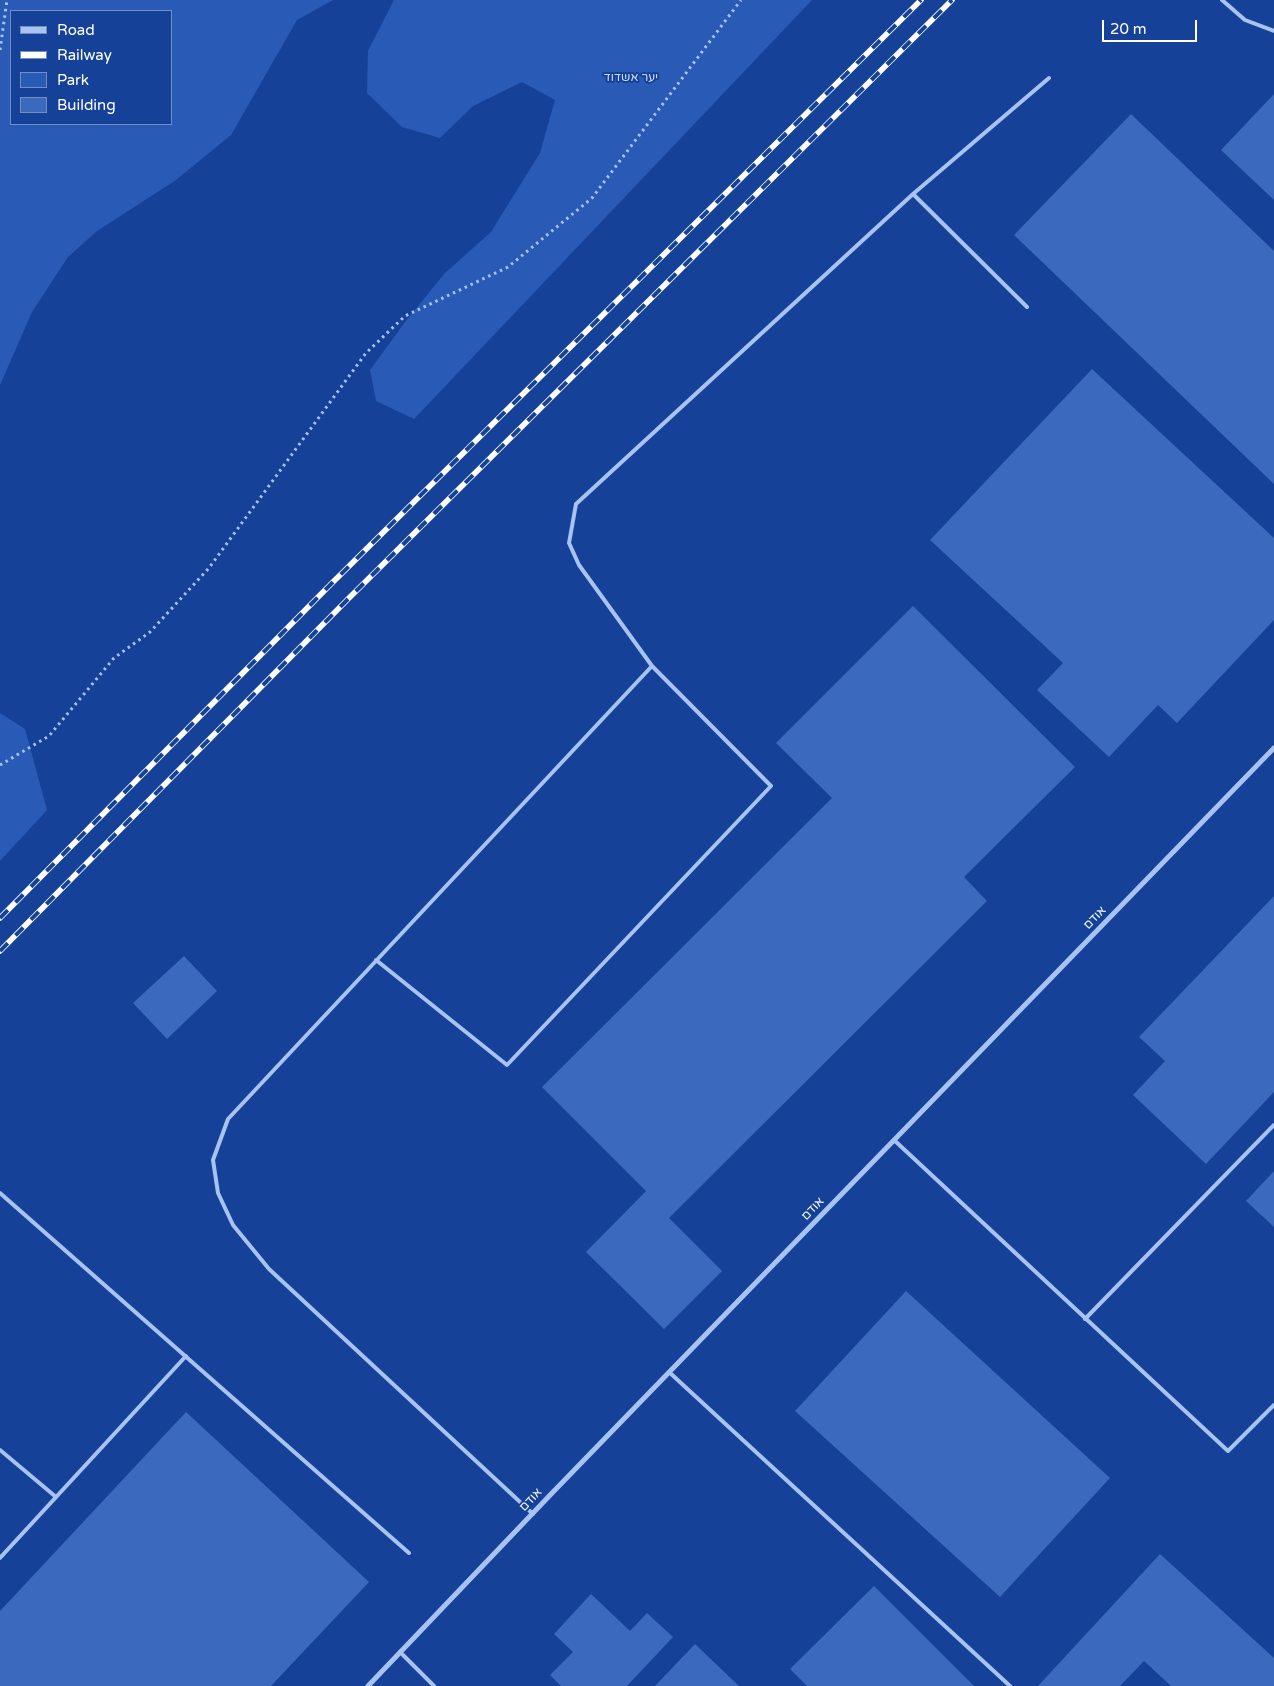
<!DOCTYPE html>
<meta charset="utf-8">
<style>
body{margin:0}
#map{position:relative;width:1274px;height:1686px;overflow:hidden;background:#154298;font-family:"Varela Round",sans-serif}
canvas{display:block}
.legend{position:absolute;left:10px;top:10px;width:162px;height:115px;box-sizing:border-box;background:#154298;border:1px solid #738ec1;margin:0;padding:6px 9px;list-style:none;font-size:15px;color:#fff}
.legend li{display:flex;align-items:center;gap:10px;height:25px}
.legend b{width:25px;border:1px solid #738ec1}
.scale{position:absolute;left:1102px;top:20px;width:95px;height:22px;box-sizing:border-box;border:2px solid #fff;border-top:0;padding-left:6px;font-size:15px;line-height:18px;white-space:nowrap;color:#fff;-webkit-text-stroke:4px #154298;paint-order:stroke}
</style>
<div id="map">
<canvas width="1274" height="1686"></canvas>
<ul class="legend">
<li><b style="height:6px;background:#a8c3f2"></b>Road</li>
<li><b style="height:6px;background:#fff"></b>Railway</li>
<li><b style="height:14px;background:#295bb6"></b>Park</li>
<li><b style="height:14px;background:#3a69bd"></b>Building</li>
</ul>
<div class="scale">20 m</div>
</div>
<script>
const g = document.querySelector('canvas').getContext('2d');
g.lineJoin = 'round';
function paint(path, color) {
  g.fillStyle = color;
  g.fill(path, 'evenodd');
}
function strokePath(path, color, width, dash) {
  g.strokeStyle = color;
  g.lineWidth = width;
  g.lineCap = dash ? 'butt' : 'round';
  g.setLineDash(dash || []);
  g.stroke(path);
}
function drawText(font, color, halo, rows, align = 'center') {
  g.font = font + ' "Varela Round","Noto Sans Hebrew",sans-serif';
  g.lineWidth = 4;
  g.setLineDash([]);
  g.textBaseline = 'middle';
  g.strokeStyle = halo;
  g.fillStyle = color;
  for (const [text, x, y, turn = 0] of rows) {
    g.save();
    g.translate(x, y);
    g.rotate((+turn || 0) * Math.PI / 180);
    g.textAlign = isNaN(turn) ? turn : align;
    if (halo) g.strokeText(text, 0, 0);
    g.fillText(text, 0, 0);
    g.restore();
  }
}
const green = new Path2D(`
 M0,0H333L297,20L231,135L176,180L97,231L68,257L32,312L0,385ZM171,11V124H11V11Z
 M394,0H812L414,419L376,401L370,370L405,322L445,273L491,232L540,153L555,100L522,82L473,106L440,138L402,127L367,93L368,51Z
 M0,713L25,729L47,810L0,861Z`);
const building = new Path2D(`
 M1274,94V200L1221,150Z
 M1131,114L1274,251V484L1014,235Z
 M1092,369L1274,538V620L1177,723L1158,705L1109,757L1037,690L1063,663L930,540Z
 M913,606L1075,767L964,877L987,901L669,1218L722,1271L664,1329L586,1252L646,1191L542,1087L832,798L776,743Z
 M1274,896V1092L1206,1164L1133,1095L1165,1061L1139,1037Z
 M184,956L217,991L167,1039L133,1003Z
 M1274,1171V1227L1246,1201Z
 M906,1291L1110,1478L1000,1597L795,1411Z
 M186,1412L369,1582L271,1686H0V1611Z
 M1160,1554L1274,1658V1686H1171L1144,1661L1120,1686H1038Z
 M874,1586L974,1686H807L790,1669Z
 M591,1594L630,1631L647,1613L673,1637L627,1686H561L550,1675L573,1652L554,1634Z
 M695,1644L739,1686H655Z`);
const path = new Path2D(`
 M0,50L7,0
 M0,765L49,736L114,658L150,632L209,568L366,353L405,316L508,267L592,198L741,0`);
const lane = new Path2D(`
 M1222,0L1245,20L1274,31
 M913,194L1049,78
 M376,960L507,1065L771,786L652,666L579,565L569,543L576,504L913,194L1027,307
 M894,1140L1228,1451L1274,1405
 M0,1193L409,1553
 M1085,1319L1274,1125
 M669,1372L1010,1686
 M0,1450L56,1497
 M533,1514L269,1269L233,1225L218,1193L213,1160L228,1119L652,666
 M0,1558L186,1356
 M400,1652L434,1686`);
const street = new Path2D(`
 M368,1686L554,1491L1274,748`);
const rail = new Path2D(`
 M0,918L332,583L921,0
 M0,951L348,599L952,0`);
const parkNames = [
 ["יער אשדוד",631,78]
];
const streetNames = [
 ["אודם",1095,918,-46],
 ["אודם",813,1209,-46],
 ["אודם",531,1500,-47]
];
paint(green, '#295bb6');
paint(building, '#3a69bd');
strokePath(path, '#a8c3f2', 3, [2.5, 4]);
strokePath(lane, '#a8c3f2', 4);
strokePath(street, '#a8c3f2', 5);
strokePath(rail, '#fff', 5.5);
strokePath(rail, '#154298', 4, [11]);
drawText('12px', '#d0e0fc', '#154298', parkNames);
drawText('12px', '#fff', '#154298', streetNames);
</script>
